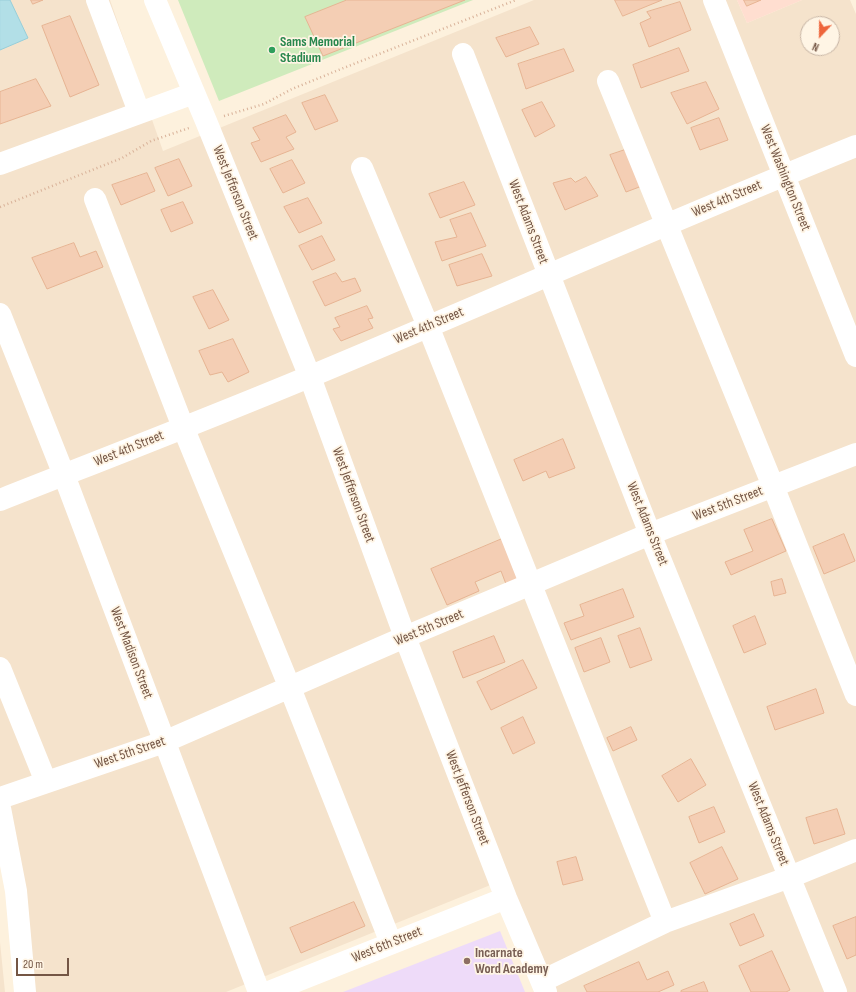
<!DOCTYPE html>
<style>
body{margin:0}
#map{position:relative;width:856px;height:992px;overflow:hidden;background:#fdf1dd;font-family:"Sofia Sans Condensed",sans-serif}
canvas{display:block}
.north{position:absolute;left:800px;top:16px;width:40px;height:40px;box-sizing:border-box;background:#fff5e5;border:1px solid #c7b5a5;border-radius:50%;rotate:202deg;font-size:11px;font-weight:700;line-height:16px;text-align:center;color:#745645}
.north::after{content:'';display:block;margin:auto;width:14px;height:18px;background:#ee653b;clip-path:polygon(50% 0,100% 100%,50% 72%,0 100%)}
.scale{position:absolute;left:16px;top:958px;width:53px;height:18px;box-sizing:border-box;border:2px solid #745645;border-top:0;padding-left:5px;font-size:12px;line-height:14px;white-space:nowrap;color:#745645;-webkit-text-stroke:3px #fff5e5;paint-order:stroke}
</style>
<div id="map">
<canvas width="856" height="992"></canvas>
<div class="north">N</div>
<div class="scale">20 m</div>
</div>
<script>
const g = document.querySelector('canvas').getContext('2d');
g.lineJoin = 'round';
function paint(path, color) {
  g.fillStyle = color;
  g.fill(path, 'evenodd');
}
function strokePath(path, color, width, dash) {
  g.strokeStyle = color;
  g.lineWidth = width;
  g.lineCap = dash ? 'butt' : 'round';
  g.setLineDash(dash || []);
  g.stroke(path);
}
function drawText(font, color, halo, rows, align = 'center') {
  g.font = font + ' "Sofia Sans Condensed",sans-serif';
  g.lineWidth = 3.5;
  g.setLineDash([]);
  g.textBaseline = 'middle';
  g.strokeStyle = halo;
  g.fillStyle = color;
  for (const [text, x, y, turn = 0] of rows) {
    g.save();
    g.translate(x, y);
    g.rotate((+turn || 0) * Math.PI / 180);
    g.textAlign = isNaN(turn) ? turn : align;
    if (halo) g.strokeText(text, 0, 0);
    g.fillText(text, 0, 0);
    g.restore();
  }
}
const residential = new Path2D(`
 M0,0H110L163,151L534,0H737L747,23L802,0H850L856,14V992H542L493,884L226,992H31L0,820ZM808,24H832V48H808Z
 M0,942L5,992H0Z`);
const commercial = new Path2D(`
 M737,0H802L747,23Z`);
const education = new Path2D(`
 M500,931L525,992H343Z`);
const green = new Path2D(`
 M178,0H473L219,101Z`);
const water = new Path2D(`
 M0,0H10L28,38L0,50Z`);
const building = new Path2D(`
 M31,0H43L33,4Z
 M347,0H465L323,56L305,17Z
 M615,0H662L623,16Z
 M744,0H761L747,6Z
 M680,2L691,30L649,47L640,23L651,18L647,12Z
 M70,16L99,85L70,97L42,26Z
 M530,27L539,44L506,57L496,38Z
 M679,48L689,71L641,88L633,65Z
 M564,49L574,71L526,89L518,64Z
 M36,79L51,106L0,124V92Z
 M706,82L719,109L687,124L671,93Z
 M325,95L338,121L315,130L302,103Z
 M542,102L555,126L535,137L522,110Z
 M286,115L296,132L286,137L294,149L261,162L251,143L260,140L253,128Z
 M719,118L728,140L700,150L691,128Z
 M625,150L642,186L626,192L610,155Z
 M179,159L192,186L168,196L155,168Z
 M292,160L305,183L283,193L270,169Z
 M147,173L155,191L121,205L112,185Z
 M586,177L598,196L565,210L553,183L571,178L575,182Z
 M464,182L475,205L440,218L429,194Z
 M308,198L322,223L299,233L284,207Z
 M183,202L193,223L171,232L161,210Z
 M471,213L486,246L442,261L435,242L457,237L450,220Z
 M322,236L335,260L312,270L299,246Z
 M74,243L80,257L96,251L103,267L47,289L32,258Z
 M482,254L492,276L457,286L449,265Z
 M336,273L342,282L355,278L361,291L325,306L313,282Z
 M213,290L229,320L209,329L193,297Z
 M367,306L373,318L368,319L373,328L341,341L333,329L340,327L335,318Z
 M233,339L249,372L228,382L222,372L210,375L199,351Z
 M563,439L575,468L549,478L546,471L523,481L514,460Z
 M772,519L786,551L731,575L725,562L753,551L744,530Z
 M844,534L855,561L824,574L813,547Z
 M502,539L519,579L506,584L501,571L475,582L479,591L447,605L431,569Z
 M782,579L786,593L774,596L771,582Z
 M623,589L634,617L571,640L564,623L584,616L580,605Z
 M755,616L766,644L744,653L733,626Z
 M640,628L652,660L630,668L618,636Z
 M494,636L505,662L463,678L453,652Z
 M601,638L610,662L584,672L575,648Z
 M523,660L537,688L491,710L477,682Z
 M816,689L824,713L775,730L767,707Z
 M523,717L535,743L513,754L501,728Z
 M631,727L637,740L613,751L607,738Z
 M691,759L706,785L678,802L662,776Z
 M714,807L725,832L699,843L689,817Z
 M837,809L845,834L814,844L806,818Z
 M722,847L738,879L705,894L690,863Z
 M576,857L583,880L563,885L557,862Z
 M354,902L365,926L301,953L290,928Z
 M754,914L764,936L740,946L730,924Z
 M856,917V955L847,959L833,926Z
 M772,951L790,990L786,992H751L739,966Z
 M639,962L647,980L668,971L674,985L658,992H587L584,986Z
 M704,982L708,992H681V991Z`);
const path = new Path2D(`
 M224,116L264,104L292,89L341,69L516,0
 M0,207L122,158L151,141L189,128`);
const minor = new Path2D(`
 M97,0L139,112
 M155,0L206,121L310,377L405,637L506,898L546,992
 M714,0L856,356
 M463,54L650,534L836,992
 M608,81L773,486L856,695
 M0,164L194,93
 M362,168L428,326L665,922
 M95,199L183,427L290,688L391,943
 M0,314L64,475L259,992
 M0,500C104,459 208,419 311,376C493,300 673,220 856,146
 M0,668L46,782
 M0,798L164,742L405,637L650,534L856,454
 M0,808L16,891L25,992
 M542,981L665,922L790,877L856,850
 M269,992L506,898`);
const markers = [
 [272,50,4,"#2e9e5b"],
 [467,961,4,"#8d6e63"]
];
const leisureNames = [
 ["Sams Memorial",280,42],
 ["Stadium",280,58]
];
const streetNames = [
 ["West Washington Street",785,178,68],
 ["West Jefferson Street",235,193,68],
 ["West 4th Street",727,199,-23],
 ["West Adams Street",528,222,69],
 ["West 4th Street",429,326,-23],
 ["West 4th Street",129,449,-22],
 ["West Jefferson Street",353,495,70],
 ["West 5th Street",728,504,-21],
 ["West Adams Street",647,524,68],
 ["West 5th Street",429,628,-23],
 ["West Madison Street",131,653,69],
 ["West 5th Street",130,753,-19],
 ["West Jefferson Street",467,798,69],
 ["West Adams Street",768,824,68],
 ["West 6th Street",387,945,-22]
];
const educationNames = [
 ["Incarnate",475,953],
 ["Word Academy",475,969]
];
paint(residential, '#f5e3cc');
paint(commercial, '#ffded0');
paint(education, '#eedbf9');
paint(green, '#cfebbc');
paint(water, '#b2dfe7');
strokePath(water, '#97ced9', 1);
paint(building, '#f4ceb4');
strokePath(building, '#e7b493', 1);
strokePath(path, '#d8b198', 2.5, [1, 3]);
strokePath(minor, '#fff', 22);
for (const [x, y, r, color] of markers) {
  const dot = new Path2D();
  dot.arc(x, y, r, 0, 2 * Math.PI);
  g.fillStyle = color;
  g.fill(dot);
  strokePath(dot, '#fff5e5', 1.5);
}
drawText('bold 14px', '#27864d', '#fff5e5', leisureNames, 'left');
drawText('14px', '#745645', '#fff5e5', streetNames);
drawText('bold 14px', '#785e54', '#fff5e5', educationNames, 'left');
</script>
